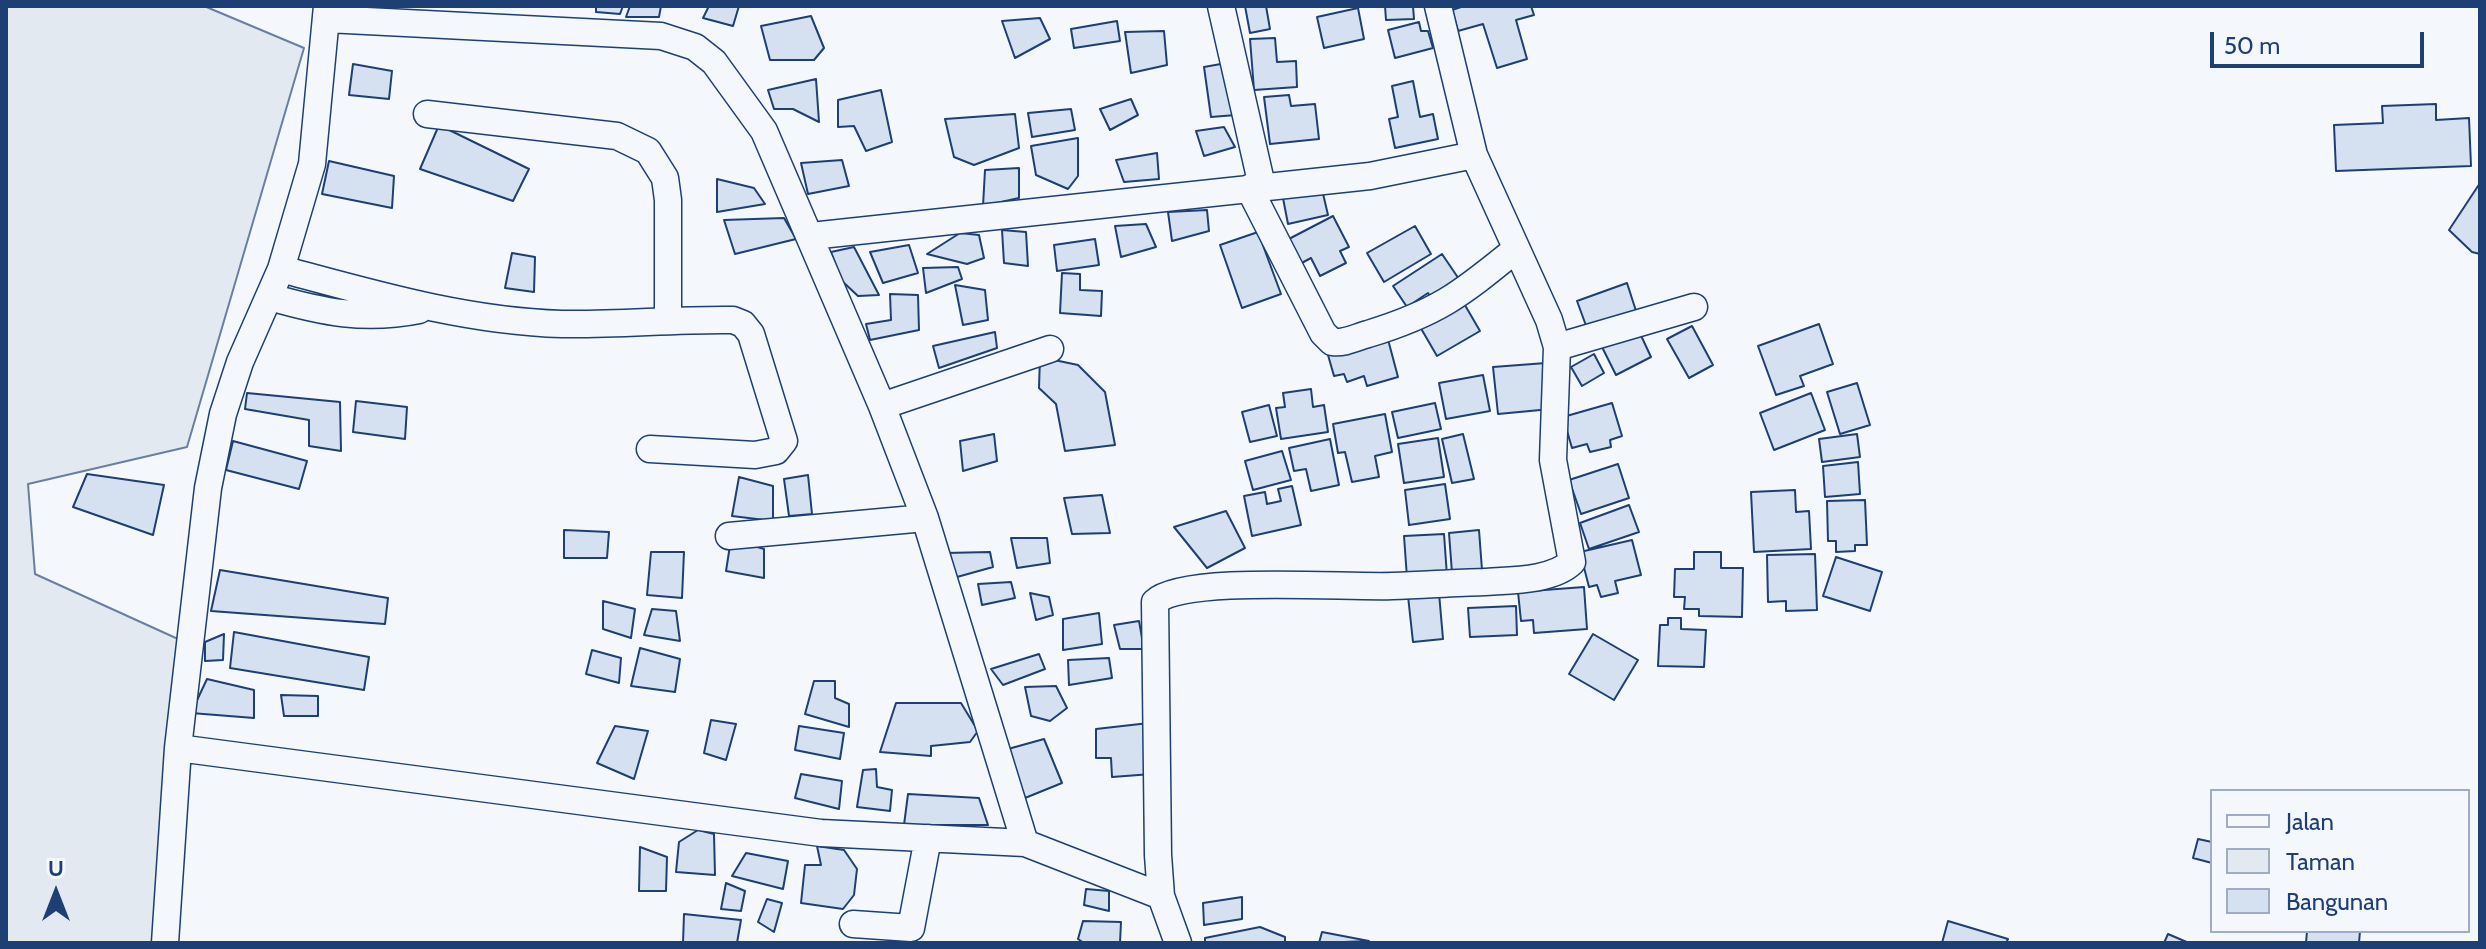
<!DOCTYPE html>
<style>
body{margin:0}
#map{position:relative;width:2486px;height:949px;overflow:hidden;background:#f4f7fb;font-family:Cabin,sans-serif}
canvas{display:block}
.frame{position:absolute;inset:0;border:8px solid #1d3f73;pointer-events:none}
.legend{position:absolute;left:2210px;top:789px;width:260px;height:144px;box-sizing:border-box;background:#f4f7fb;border:2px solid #9eadc5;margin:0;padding:10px 14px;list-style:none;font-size:24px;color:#1d3f73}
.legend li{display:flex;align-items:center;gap:16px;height:40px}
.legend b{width:40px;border:2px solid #9eadc5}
.north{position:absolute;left:16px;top:853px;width:80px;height:80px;-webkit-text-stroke:6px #f4f7fb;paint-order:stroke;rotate:0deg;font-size:22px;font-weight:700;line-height:32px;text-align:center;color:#1d3f73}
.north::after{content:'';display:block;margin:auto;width:28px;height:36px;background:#1d3f73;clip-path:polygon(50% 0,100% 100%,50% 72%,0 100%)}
.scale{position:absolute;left:2210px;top:32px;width:214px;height:36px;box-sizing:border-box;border:4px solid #1d3f73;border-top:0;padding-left:10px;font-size:24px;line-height:28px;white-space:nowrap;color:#1d3f73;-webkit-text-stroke:6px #f4f7fb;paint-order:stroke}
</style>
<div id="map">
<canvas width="2486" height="949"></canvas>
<div class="frame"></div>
<ul class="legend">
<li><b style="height:10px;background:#f4f7fb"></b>Jalan</li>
<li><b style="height:22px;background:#e3e9f0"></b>Taman</li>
<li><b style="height:22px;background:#d5e0f0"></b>Bangunan</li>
</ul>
<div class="north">U</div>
<div class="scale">50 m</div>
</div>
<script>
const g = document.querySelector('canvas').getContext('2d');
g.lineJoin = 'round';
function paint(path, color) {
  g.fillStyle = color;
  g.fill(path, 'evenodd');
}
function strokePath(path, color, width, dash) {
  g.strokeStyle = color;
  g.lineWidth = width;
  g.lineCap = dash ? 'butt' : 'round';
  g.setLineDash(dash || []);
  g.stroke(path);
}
const green = new Path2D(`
 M6,6H204L304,48L187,447L28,484L35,574L189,644L165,943H6Z`);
const building = new Path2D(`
 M596,6H623L620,14L596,12Z
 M630,6H661L659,17H626Z
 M709,6H739L733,26L703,18Z
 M1245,6H1266L1270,29L1250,33Z
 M1385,6H1413L1414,19L1386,20Z
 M1464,6H1531L1534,15L1516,20L1527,59L1497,68L1483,24L1458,31L1452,10Z
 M1358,8L1364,39L1324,48L1317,17Z
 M811,16L824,48L814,60H770L761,26Z
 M1040,18L1050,39L1015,58L1002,21Z
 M1117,21L1120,41L1074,48L1071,29Z
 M1419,22L1421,31H1428L1433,48L1395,58L1388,30Z
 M1164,31L1167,65L1131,73L1125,32Z
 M1275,38L1277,62L1296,61L1297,87L1254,90L1250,39Z
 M1232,62L1236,115L1211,117L1204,67Z
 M353,64L392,71L389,99L349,95Z
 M816,79L819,122L793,109H774L768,90Z
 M1413,81L1420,117L1433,114L1438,139L1395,148L1389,119L1398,117L1392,86Z
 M881,90L892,142L866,151L854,126L838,127V100Z
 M1289,95L1291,106L1315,104L1319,139L1270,144L1264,97Z
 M1131,99L1138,115L1110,130L1100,109Z
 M2436,104V120L2469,118L2471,166L2336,171L2334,125L2383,123L2382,106Z
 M1071,109L1075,130L1032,137L1028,113Z
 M1015,114L1019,148L974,165L954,157L945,119Z
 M439,125L529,169L513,201L420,169Z
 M1224,127L1235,147L1204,156L1196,131Z
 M1078,138V176L1068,189L1036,175L1031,146Z
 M1157,153L1159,179L1124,182L1116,160Z
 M842,160L849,186L808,194L801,163Z
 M329,161L394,176L392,208L322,194Z
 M1019,168V198L983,206L985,170Z
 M717,179L754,188L765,204L717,212Z
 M2480,183V254L2472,252L2449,230Z
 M1321,185L1328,215L1288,224L1282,193Z
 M1207,210L1209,231L1172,241L1168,212Z
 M1333,216L1349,247L1340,251L1346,263L1320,276L1311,258L1298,265L1285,241Z
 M784,218L796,239L735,254L724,220Z
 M1146,224L1156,247L1121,257L1115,226Z
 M1415,226L1431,254L1384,282L1367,253Z
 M1002,230L1026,232L1028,266L1004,263Z
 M1258,232L1281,294L1242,308L1220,245Z
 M960,233L979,235L984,258L967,264L927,254Z
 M1095,239L1099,265L1057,271L1054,245Z
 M909,245L918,273L883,283L870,252Z
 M854,247L879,295L858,296L842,281L831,252Z
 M512,253L535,257L534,292L505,288Z
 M1442,254L1463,285L1435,303L1428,293L1407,307L1393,286Z
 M958,267L962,279L926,293L923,268Z
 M1062,273L1080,274V290L1102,291L1101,316L1060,313Z
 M1627,283L1637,314L1588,331L1577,301Z
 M955,285L985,290L988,320L963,325Z
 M890,294L918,295L919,330L870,340L866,324L891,320Z
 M1462,300L1480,331L1437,356L1419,325Z
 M1819,324L1833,364L1800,376L1804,386L1776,395L1758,346Z
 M1692,326L1713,365L1689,378L1667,339Z
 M1638,329L1651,357L1616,375L1602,347Z
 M995,332L997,348L939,368L933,346Z
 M1386,332L1398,377L1367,386L1364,376L1347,382L1344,374L1334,376L1326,348Z
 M1594,354L1604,373L1582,386L1571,367Z
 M1040,357L1078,365L1105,392L1115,445L1065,451L1056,404L1039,388Z
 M1546,363L1551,409L1498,414L1493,367Z
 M1483,375L1490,411L1446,419L1439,383Z
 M1857,383L1870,425L1840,434L1827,392Z
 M1311,389L1313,407L1324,405L1328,432L1281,439L1276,408L1285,407L1283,393Z
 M247,393L340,402L341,451L309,446V420L245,409Z
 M1811,393L1825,430L1774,450L1760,413Z
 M356,401L407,407L405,439L353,432Z
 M1435,403L1441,429L1398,438L1392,412Z
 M1612,403L1622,436L1610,440L1611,447L1590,452L1587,444L1572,448L1563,417Z
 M1269,405L1277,436L1250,442L1242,412Z
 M1385,414L1392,452L1375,456L1379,477L1352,482L1345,452L1338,453L1333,424Z
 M994,434L997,461L963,471L960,441Z
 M1463,434L1474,479L1452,483L1442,439Z
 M1857,434L1860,457L1822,462L1819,439Z
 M1438,438L1444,477L1404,483L1398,444Z
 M1330,439L1339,485L1311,491L1306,469L1294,471L1289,448Z
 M233,441L307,461L299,489L226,470Z
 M1282,451L1291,480L1253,490L1245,461Z
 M1858,462L1860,494L1825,497L1823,466Z
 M1618,464L1629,498L1581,514L1569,480Z
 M87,474L164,485L153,535L73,507Z
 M808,475L812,514L789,516L784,479Z
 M739,477L773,486V521L732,516Z
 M1445,484L1450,519L1409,525L1405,490Z
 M1292,486L1301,525L1252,536L1244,496L1265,492L1267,504L1281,501L1278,489Z
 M1795,490L1796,512L1809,511L1811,549L1754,552L1751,492Z
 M1102,495L1110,533L1072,534L1064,498Z
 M1865,500L1867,545H1855V551L1836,552V541H1828L1827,501Z
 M1629,505L1639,532L1589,549L1580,523Z
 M1226,511L1245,548L1207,568L1174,527Z
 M564,530L609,532L607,558H564Z
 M1479,530L1482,570L1452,573L1449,533Z
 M1444,534L1447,576L1407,578L1404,536Z
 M1011,538H1047L1050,563L1017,568Z
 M731,539L764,549V578L726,571Z
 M1632,540L1641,575L1615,581L1618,593L1601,597L1597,585L1589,587L1580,552Z
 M651,552H684L682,598L647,595Z
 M990,552L993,567L957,577L945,553Z
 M1694,552H1721V568H1743L1742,617L1699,616V609H1684L1685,597H1674L1675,569H1694Z
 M1815,554L1817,610L1786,611V601L1768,602L1767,555Z
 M1836,557L1882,572L1870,611L1823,596Z
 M220,570L388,598L385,624L211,611Z
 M1011,582L1015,598L982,605L978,584Z
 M1584,587L1587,629L1534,633L1533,620L1521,621L1518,592Z
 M1030,593L1049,597L1053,615L1036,620Z
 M1439,593L1443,639L1413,642L1408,596Z
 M603,601L635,609L631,638L603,629Z
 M1516,606L1517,635L1470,637L1468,608Z
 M652,609L676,611L680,641L644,635Z
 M1099,613L1102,644L1063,650V619Z
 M1668,618H1681V629L1706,630L1704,667L1658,666L1660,625H1668Z
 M1139,621L1144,649H1120L1114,625Z
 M234,632L369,657L364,690L230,668Z
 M224,634L223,660L205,661V642Z
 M1593,634L1638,660L1614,700L1569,674Z
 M640,648L680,659L675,692L631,686Z
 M592,650L621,658L619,683L586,674Z
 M1039,654L1045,669L1003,685L991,669Z
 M1109,658L1112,678L1069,685L1068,660Z
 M207,679L254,690V718L191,713Z
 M814,681H835V698L849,704V727L805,714Z
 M1056,686L1067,708L1050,721L1031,716L1025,687Z
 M281,695L318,696V716H284Z
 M896,703H961L978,731L970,742L931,746V756L880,752Z
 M711,720L736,724L726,760L704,753Z
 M1149,723L1152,774L1112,777L1111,758H1096V729Z
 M615,726L648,731L634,779L597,763Z
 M799,726L844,733L840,759L795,750Z
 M1044,739L1062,783L1025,798L1008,749Z
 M876,769L877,787L892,790L890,811L857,807L863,770Z
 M801,774L842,781L839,809L795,798Z
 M908,794L979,798L988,825H904Z
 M698,830L714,834L715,875L676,872L679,842Z
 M2198,839L2212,842V863L2193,858Z
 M817,846L844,850L857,869L854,895L843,909L801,903L805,865H821Z
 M640,847L667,857L666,891H639Z
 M746,853L788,861L783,889L732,876Z
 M726,883L745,891L741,911L721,909Z
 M1086,889L1109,891V911L1084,905Z
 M1242,897V919L1204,925L1203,903Z
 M767,899L782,903L774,932L758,922Z
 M684,914L741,920L737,943H683Z
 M1083,921L1121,922L1120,943H1084L1078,939Z
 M1948,921L2008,939L2006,943H1942Z
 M1260,927L1285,937V943H1205V938Z
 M2307,931H2360L2359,943H2306Z
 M1322,932L1369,941L1319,943Z
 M2168,934L2189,943H2164Z`);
const street = new Path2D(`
 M1221,6L1262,186
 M1438,6L1474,155
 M427,114L617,136L648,151L665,178L668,200V319
 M1249,188L1323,333L1332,342C1344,344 1357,337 1368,334C1437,313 1460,295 1515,250
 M811,236L1370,176L1474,155L1549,320L1557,347L1553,460L1572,562C1552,581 1511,580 1484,582C1453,583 1422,585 1392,586C1345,588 1184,575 1155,602L1158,855L1161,896L1178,943
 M281,269C374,294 465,321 562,324C619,325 676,319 733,320L743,324L751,334L784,441L776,451L755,455L650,449
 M270,297C322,312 365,321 419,310
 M1557,347L1694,307
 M882,406L1050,349
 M729,536L925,518
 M178,748L821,833L1025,843L925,518L882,406L764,131L714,62L695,47L661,36L327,19
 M1025,843L1161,896
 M853,924L911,928L928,838
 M165,943L178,748L208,488L223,414L240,362L281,269L312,164L327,6`);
paint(green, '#e3e9f0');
strokePath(green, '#687fa3', 2);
paint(building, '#d5e0f0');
strokePath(building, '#1d3f73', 2);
strokePath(street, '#1d3f73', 29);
strokePath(street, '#f4f7fb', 26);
</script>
